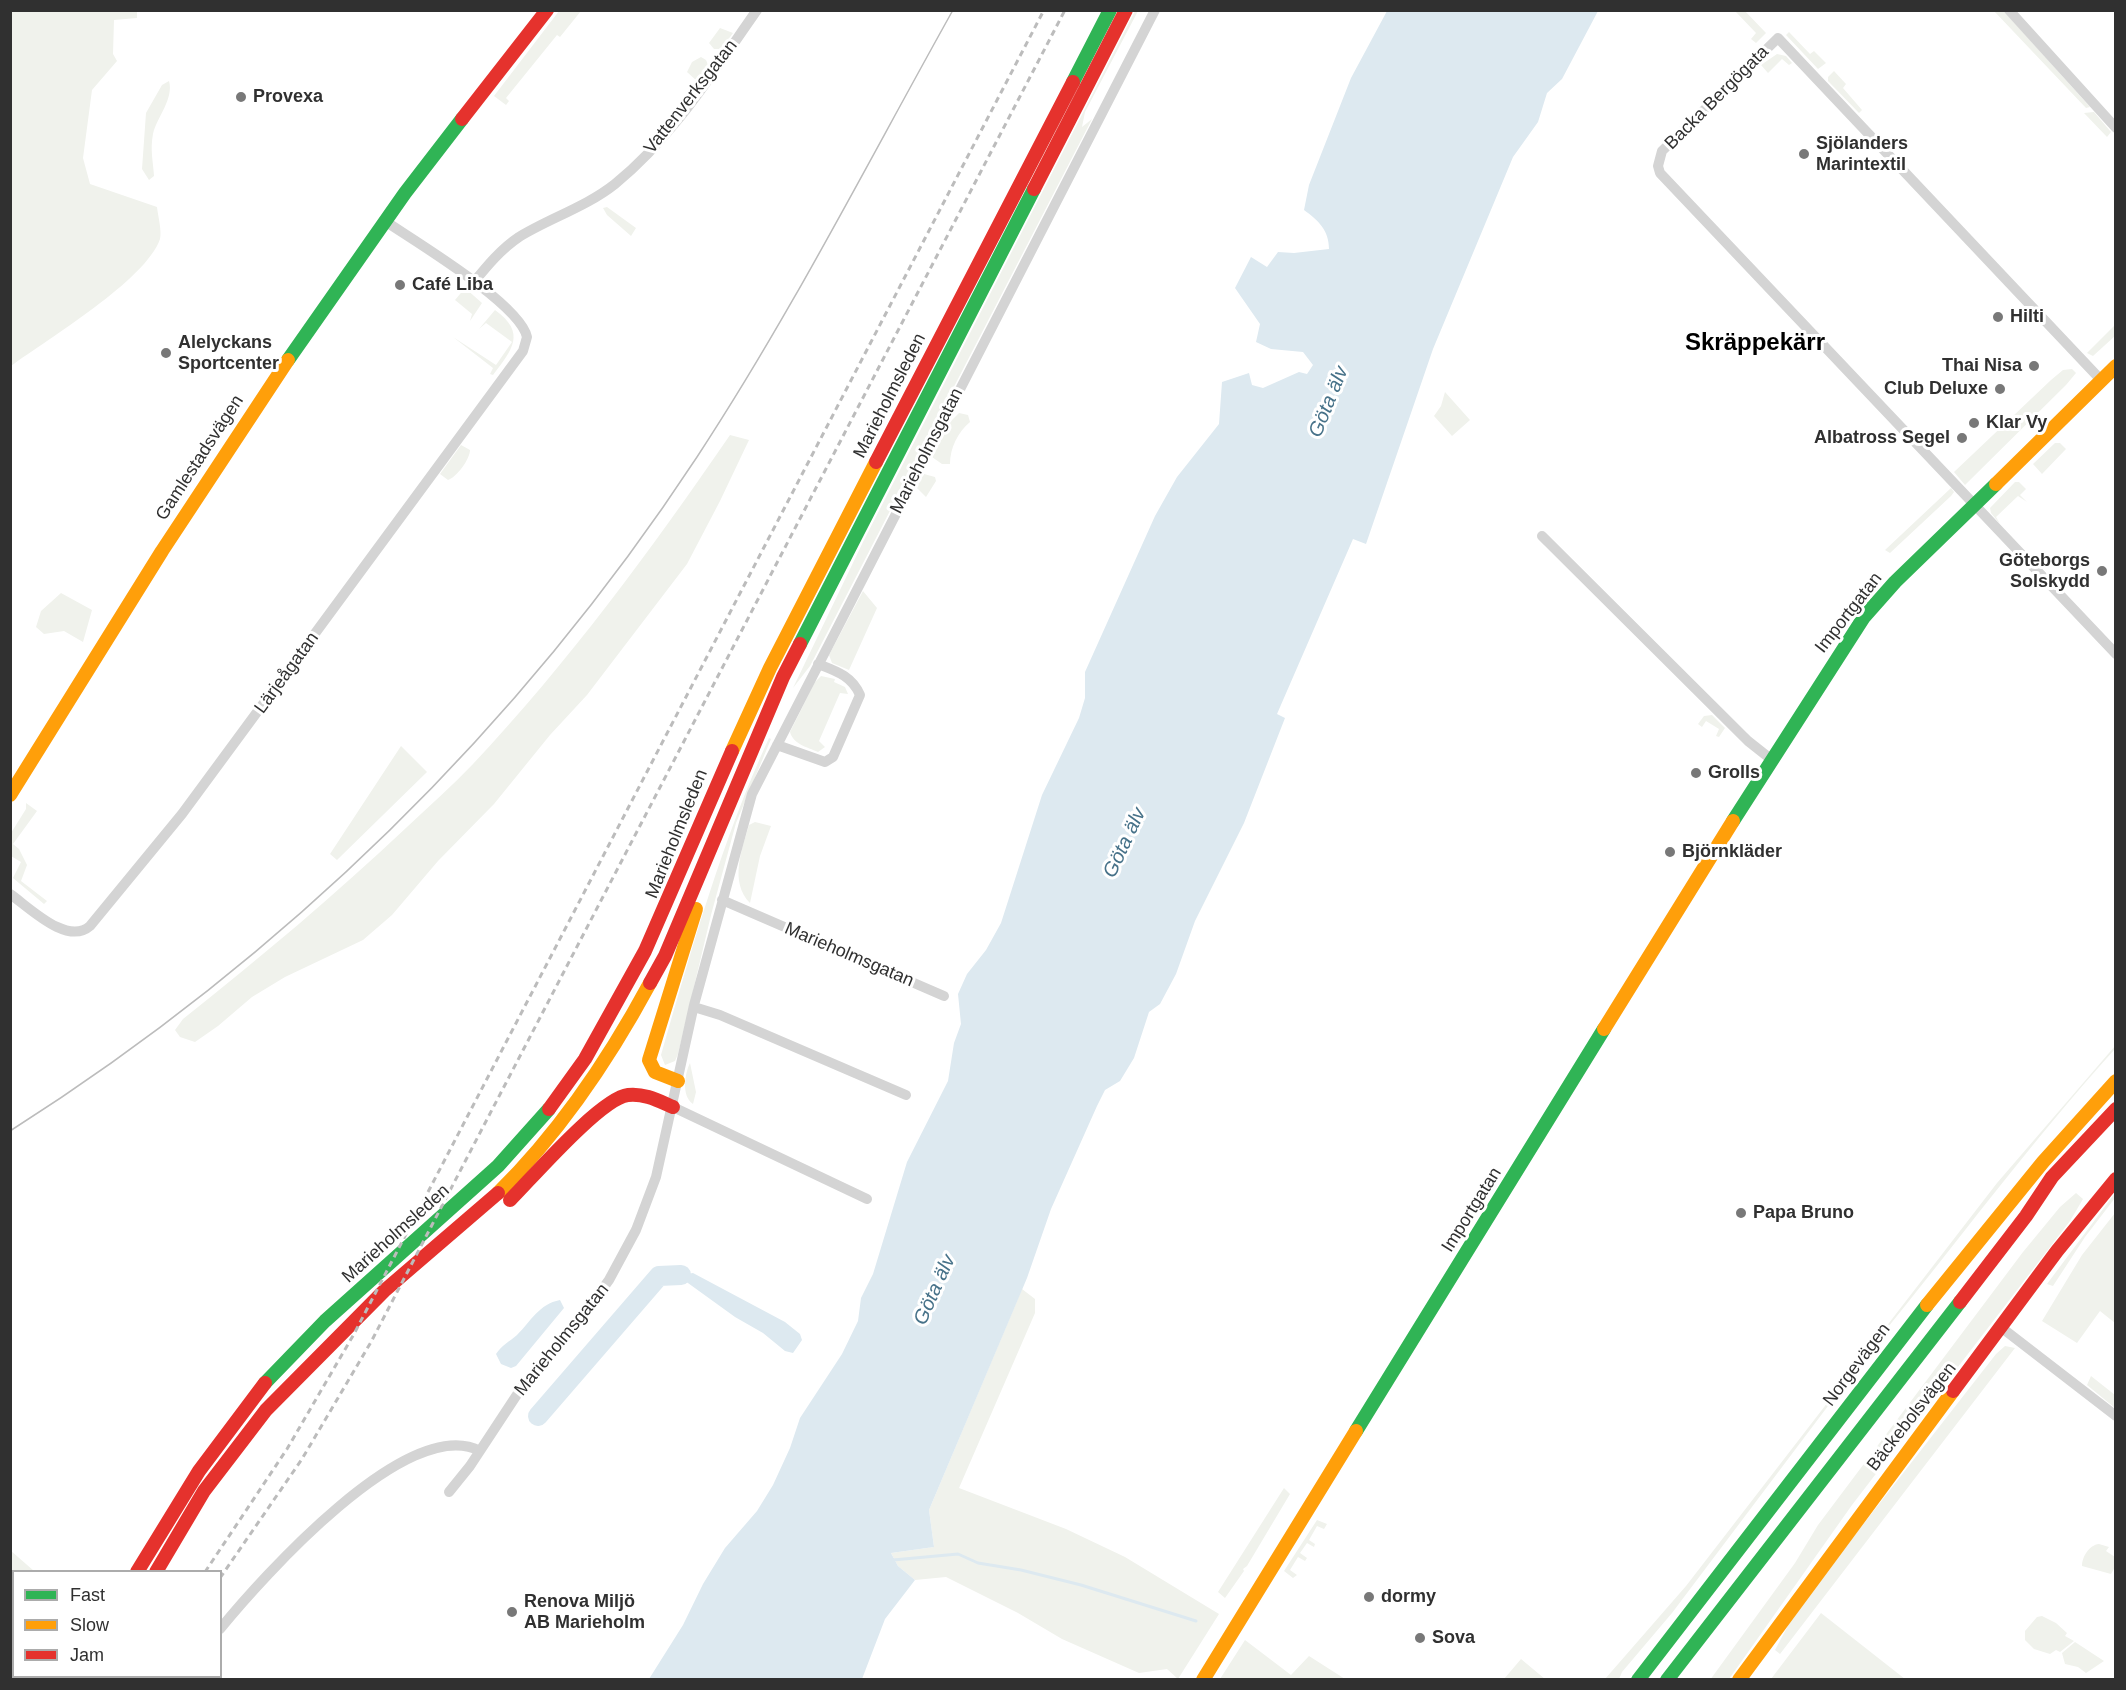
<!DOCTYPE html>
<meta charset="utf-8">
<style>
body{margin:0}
#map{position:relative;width:2126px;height:1690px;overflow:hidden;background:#fff;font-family:Helvetica,sans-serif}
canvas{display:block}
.frame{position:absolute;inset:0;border:12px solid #303030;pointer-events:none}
.legend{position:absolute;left:12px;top:1570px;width:210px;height:108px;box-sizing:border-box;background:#fff;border:2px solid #acacac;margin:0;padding:8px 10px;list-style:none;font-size:18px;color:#303030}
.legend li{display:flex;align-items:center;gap:12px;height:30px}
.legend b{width:30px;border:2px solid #acacac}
</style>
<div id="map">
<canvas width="2126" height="1690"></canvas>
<div class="frame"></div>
<ul class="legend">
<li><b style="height:8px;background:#30b455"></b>Fast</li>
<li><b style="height:8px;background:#ff9f0a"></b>Slow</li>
<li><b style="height:8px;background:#e5322d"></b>Jam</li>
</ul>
</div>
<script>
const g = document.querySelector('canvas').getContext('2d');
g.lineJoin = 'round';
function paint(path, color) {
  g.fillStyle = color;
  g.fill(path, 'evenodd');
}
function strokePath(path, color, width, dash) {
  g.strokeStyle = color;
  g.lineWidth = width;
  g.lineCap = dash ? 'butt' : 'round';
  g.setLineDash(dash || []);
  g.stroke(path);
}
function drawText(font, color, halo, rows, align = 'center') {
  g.font = font + ' Helvetica,sans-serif';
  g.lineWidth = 6;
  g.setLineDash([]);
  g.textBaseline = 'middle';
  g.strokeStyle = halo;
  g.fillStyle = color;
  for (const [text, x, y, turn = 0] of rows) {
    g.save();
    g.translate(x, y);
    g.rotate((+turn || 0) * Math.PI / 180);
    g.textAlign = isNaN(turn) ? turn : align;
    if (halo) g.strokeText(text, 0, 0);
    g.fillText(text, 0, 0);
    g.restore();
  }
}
const green = new Path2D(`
 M10,11H137V18L114,20L113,54L117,61L92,90L83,158L90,184L157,207C158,216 162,231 160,239C146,280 48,339 11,366Z
 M559,11H581L560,37L557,35L506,98L509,101L506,105L494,96Z
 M1135,11H1138L1085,112L1082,127L1092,119L810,666L793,688L863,542Z
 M1735,11H1745L1766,33L1756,43L1751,39L1756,33Z
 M1994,11H2004L2090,107L2086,108Z
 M720,28L733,33L721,49H714L709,43Z
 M1789,32L1810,54L1814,51L1826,63L1818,69L1786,35Z
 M1777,54L1786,56L1792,63L1789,65L1782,59L1768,73L1761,65Z
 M701,57L706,60L709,67L698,82L687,72L692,62Z
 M1834,71L1846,84L1843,88L1862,110L1859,113L1828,81V77Z
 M169,81C174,99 157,117 153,134C150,150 153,161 154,176L149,180L142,169L146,113L162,85Z
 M2094,112L2111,132L2107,137L2084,113Z
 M607,207L636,228L631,236L607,215L603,208Z
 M465,288L482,303L470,321L472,314L455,300Z
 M495,310C527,333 512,350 493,375L490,374L493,368L453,337L496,365L512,342L486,323L479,329Z
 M2115,325V336L2093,356L2087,353Z
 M2072,369L2076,373L2066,385L1965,485L1954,472L2051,380L2063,370Z
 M1445,392L1470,420L1452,436L1434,416L1441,406Z
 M959,413L968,415L970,422C958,432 950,448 950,464H942L932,457L949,423Z
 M730,435L749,440L720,501L687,564L587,695L550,735L494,804L438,861L392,915L363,940L285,977L252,997L218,1026L195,1042L180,1037L175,1030L183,1019C260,958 335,895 407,827C429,806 452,786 473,764C568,663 651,550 730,435Z
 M2055,443H2060L2066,449L2042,474L2033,464Z
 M461,445L470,450C470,459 457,477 448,480L440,474Z
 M924,474L935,477L936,481L926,497L916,487Z
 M2015,482H2019L2026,489L2020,495L2027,502L2018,496L1996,517L2000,524L1991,513L1990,508Z
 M1951,488L1954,492L1951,496L1890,553L1885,550Z
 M863,591L877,608L849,670L832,663L829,655Z
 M61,593L92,610L83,642L64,631L44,634L36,627L41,611Z
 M821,676L835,679L834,682L845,687L848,694L840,693L819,741L825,747L818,752C807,747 793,744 790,732L815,682Z
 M1712,715L1725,728L1719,737L1716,736L1719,729L1706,721L1702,727L1698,724L1704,716Z
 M769,738L771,739L736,823L711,915L678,1054L675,1061L665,1065L661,1055C692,948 722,840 769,738Z
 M401,746L427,772L337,860L330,854Z
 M26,803L37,811L13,844L19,849L27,865L21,881L47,901L44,904L13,878L21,862L11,856V833L26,809Z
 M755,822L771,826L760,856L750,903C729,882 742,849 749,825Z
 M2115,1046V1049C2031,1142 1954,1246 1877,1341L1672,1613L1622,1672L1619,1679H1605L1686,1586L1997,1183Z
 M690,1063L696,1092L693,1104C681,1096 685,1073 690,1063Z
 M2076,1193L2083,1199L2070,1221L1852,1505L1729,1679L1710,1680L1795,1563L1818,1525L2023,1252L2060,1207Z
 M2115,1193V1198L2085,1237L2053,1286L2047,1284Z
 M2115,1213V1323L2100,1311L2077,1343L2042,1321L2082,1255Z
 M1022,1289L1035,1299V1313L959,1488L1066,1529L1125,1557L1219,1614L1178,1679L1167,1669L1139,1673L1062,1639L1018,1613L946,1577L915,1580L898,1566L891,1553L934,1547L929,1510Z
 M2005,1346L2015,1348L1780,1654L1775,1650L1790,1622L1833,1563L1996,1354Z
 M2091,1376L2115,1395V1408L2087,1385Z
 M1284,1488L1290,1494L1247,1566L1243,1569L1244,1571L1225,1598L1218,1592Z
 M1317,1520L1327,1524L1324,1529L1317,1526L1309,1540L1315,1544L1314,1547L1307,1543L1300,1553L1307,1558L1305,1561L1298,1557L1290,1570L1297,1575L1293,1578L1284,1571Z
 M2099,1544L2109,1547L2106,1551L2115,1557V1567L2111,1574L2082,1566C2082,1557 2089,1545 2099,1544Z
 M10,1550L34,1571L14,1572V1676L54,1677L52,1679H11Z
 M1821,1613L1905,1679H1771Z
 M2042,1616L2056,1623L2067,1633L2065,1636L2074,1641L2060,1652L2056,1650L2050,1654L2034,1649L2025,1640V1631L2037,1617Z
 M1245,1640L1291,1675L1309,1656L1345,1679H1220Z
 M2075,1642L2104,1661L2086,1673L2078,1667L2065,1664L2062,1653Z
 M1521,1659L1545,1679H1504Z`);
const water = new Path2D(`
 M1387,11H1598L1562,79L1547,93L1538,122L1513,157L1433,349L1366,544L1353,539L1277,714L1285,718L1244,823L1195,921L1176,974L1160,1004L1149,1012L1134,1058L1120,1081L1105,1090L1097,1106L1051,1209L1027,1278L929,1510L934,1547L891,1553L898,1566L915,1580L885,1619L862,1679H649L683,1625L703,1584L725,1548L757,1511L773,1485L790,1448L800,1418L842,1354L858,1321L861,1298L873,1274L907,1162L948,1081L954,1043L961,1024L958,994L967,974L986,950L1001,923L1042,795L1079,718L1085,698V672L1155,516L1177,477L1219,424L1222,382L1249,373L1252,385L1263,388L1299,372L1307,374L1313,365L1303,352L1271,349L1256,342L1260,324L1235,288L1251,257L1267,267L1278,252L1294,253L1329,249C1329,230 1318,220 1304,210L1309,185L1351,78Z
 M693,1273L785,1322L800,1334L802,1340L793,1353L785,1351L763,1333L735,1317L681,1278V1275Z
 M560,1300L564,1308L516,1366L511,1368L501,1364L496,1354C501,1346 510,1341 517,1335C531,1321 539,1304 560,1300Z`);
const stream = new Path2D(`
 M893,1560L958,1554L978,1563L1021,1570L1081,1585L1196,1621`);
const river = new Path2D(`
 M538,1416L659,1276L681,1275`);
const street = new Path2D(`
 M2009,10L2116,128
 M474,282C487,266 501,249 519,237C550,218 586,207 615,184C673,137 714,71 757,10
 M2101,380L1778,38L1662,151L1658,166L1660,173L2116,654
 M1542,536L1748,741L1772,760
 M777,745L825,762L833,757L860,695C852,676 836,671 818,664
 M10,894C29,907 67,946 90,926L182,814L523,351L527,337C520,304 416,242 385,221
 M722,900L944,996
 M694,1007L720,1015L906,1095
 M673,1107L867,1199
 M2002,1328L2116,1416
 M449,1492L470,1466L522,1387L572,1331L609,1280L636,1230L656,1177L694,1005L752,794L1155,10
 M220,1629C261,1579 408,1413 480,1451
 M10,1647L14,1645
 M179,1680L182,1676`);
const fast = new Path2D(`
 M1073,82L1110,10
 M288,360L405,193L462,119
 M800,644L1034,189
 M1733,821L1864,617L1895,582L1996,484
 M265,1383L325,1321L498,1166L549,1109
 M1356,1431L1604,1029
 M88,1680L90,1676
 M1638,1680L1927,1305
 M1667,1680L1960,1302`);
const slow = new Path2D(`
 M1996,484L2116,366
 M732,751L770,668L876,462
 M10,795L162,551L288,360
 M1604,1029L1733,821
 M678,1081L655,1072L649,1060L696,909
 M498,1193C560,1132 609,1059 650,983
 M1927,1305L2043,1162L2116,1081
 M69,1680L71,1676
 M1203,1680L1356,1431
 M1739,1680L1953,1391`);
const jam = new Path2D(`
 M462,119L547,10
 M1034,189L1126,10
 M876,462L1073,82
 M650,983L665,956L783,677L800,644
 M549,1109L585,1059L645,951L732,751
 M510,1200C532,1178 601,1098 628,1095C644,1093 659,1101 673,1107
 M1960,1302L2026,1216L2052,1177L2116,1109
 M1953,1391L2057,1251L2116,1179
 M137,1572L199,1471L265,1383
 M156,1572L204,1491L266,1410L384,1291L498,1193`);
const tram = new Path2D(`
 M10,1131C284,957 519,728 697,457C791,314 869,160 953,10`);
const rail = new Path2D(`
 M205,1572L287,1449L354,1334L1044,10
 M220,1578L302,1459L371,1342L1065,10
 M122,1680L124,1676
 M141,1680L143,1676`);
const markers = [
 [241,97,6,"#787878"],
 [1804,154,6,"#787878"],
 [400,285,6,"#787878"],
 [1998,317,6,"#787878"],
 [166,353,6,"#787878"],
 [2034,366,6,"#787878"],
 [2000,389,6,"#787878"],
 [1974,423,6,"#787878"],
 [1962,438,6,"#787878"],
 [2102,571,6,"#787878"],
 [1696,773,6,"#787878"],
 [1670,852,6,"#787878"],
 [1741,1213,6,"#787878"],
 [1369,1597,6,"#787878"],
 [512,1612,6,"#787878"],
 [1420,1638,6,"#787878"]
];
const poiNames = [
 ["Provexa",253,97],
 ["Sjölanders",1816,144],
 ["Marintextil",1816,165],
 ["Café Liba",412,285],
 ["Hilti",2010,317],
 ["Alelyckans",178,343],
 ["Sportcenter",178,364],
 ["Thai Nisa",2022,366,"right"],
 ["Club Deluxe",1988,389,"right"],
 ["Klar Vy",1986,423],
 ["Albatross Segel",1950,438,"right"],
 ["Göteborgs",2090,561,"right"],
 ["Solskydd",2090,582,"right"],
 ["Grolls",1708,773],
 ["Björnkläder",1682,852],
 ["Papa Bruno",1753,1213],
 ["dormy",1381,1597],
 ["Renova Miljö",524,1602],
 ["AB Marieholm",524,1623],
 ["Sova",1432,1638]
];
const streetNames = [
 ["Vattenverksgatan",691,97,-52],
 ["Backa Bergögata",1717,98,-45],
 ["Marieholmsleden",890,396,-63],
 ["Marieholmsgatan",927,451,-63],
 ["Gamlestadsvägen",200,458,-57],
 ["Importgatan",1849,613,-52],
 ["Lärjeågatan",287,673,-54],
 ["Marieholmsleden",677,834,-68],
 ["Marieholmsgatan",849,955,23],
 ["Importgatan",1472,1210,-58],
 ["Marieholmsleden",396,1234,-42],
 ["Marieholmsgatan",562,1340,-51],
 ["Norgevägen",1857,1365,-53],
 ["Bäckebolsvägen",1912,1417,-52]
];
const waterNames = [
 ["Göta älv",1329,402,-68],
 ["Göta älv",1125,843,-65],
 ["Göta älv",935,1290,-66]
];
const districtNames = [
 ["Skräppekärr",1755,343]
];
paint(green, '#f0f2ec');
paint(water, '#dde9f0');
strokePath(stream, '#dde9f0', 3);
strokePath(river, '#dde9f0', 20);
strokePath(street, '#d4d4d4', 10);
strokePath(fast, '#30b455', 14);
strokePath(slow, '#ff9f0a', 14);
strokePath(jam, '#e5322d', 14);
strokePath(tram, '#bcbcbc', 1.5);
strokePath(rail, '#bcbcbc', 3, [6, 4.5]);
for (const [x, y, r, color] of markers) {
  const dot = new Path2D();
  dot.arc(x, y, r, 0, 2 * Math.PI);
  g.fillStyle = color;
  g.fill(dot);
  strokePath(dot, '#fff', 2);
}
drawText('bold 18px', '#303030', '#fff', poiNames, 'left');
drawText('18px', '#303030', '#fff', streetNames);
drawText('italic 20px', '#477289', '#fff', waterNames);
drawText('bold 24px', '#000', '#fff', districtNames);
</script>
